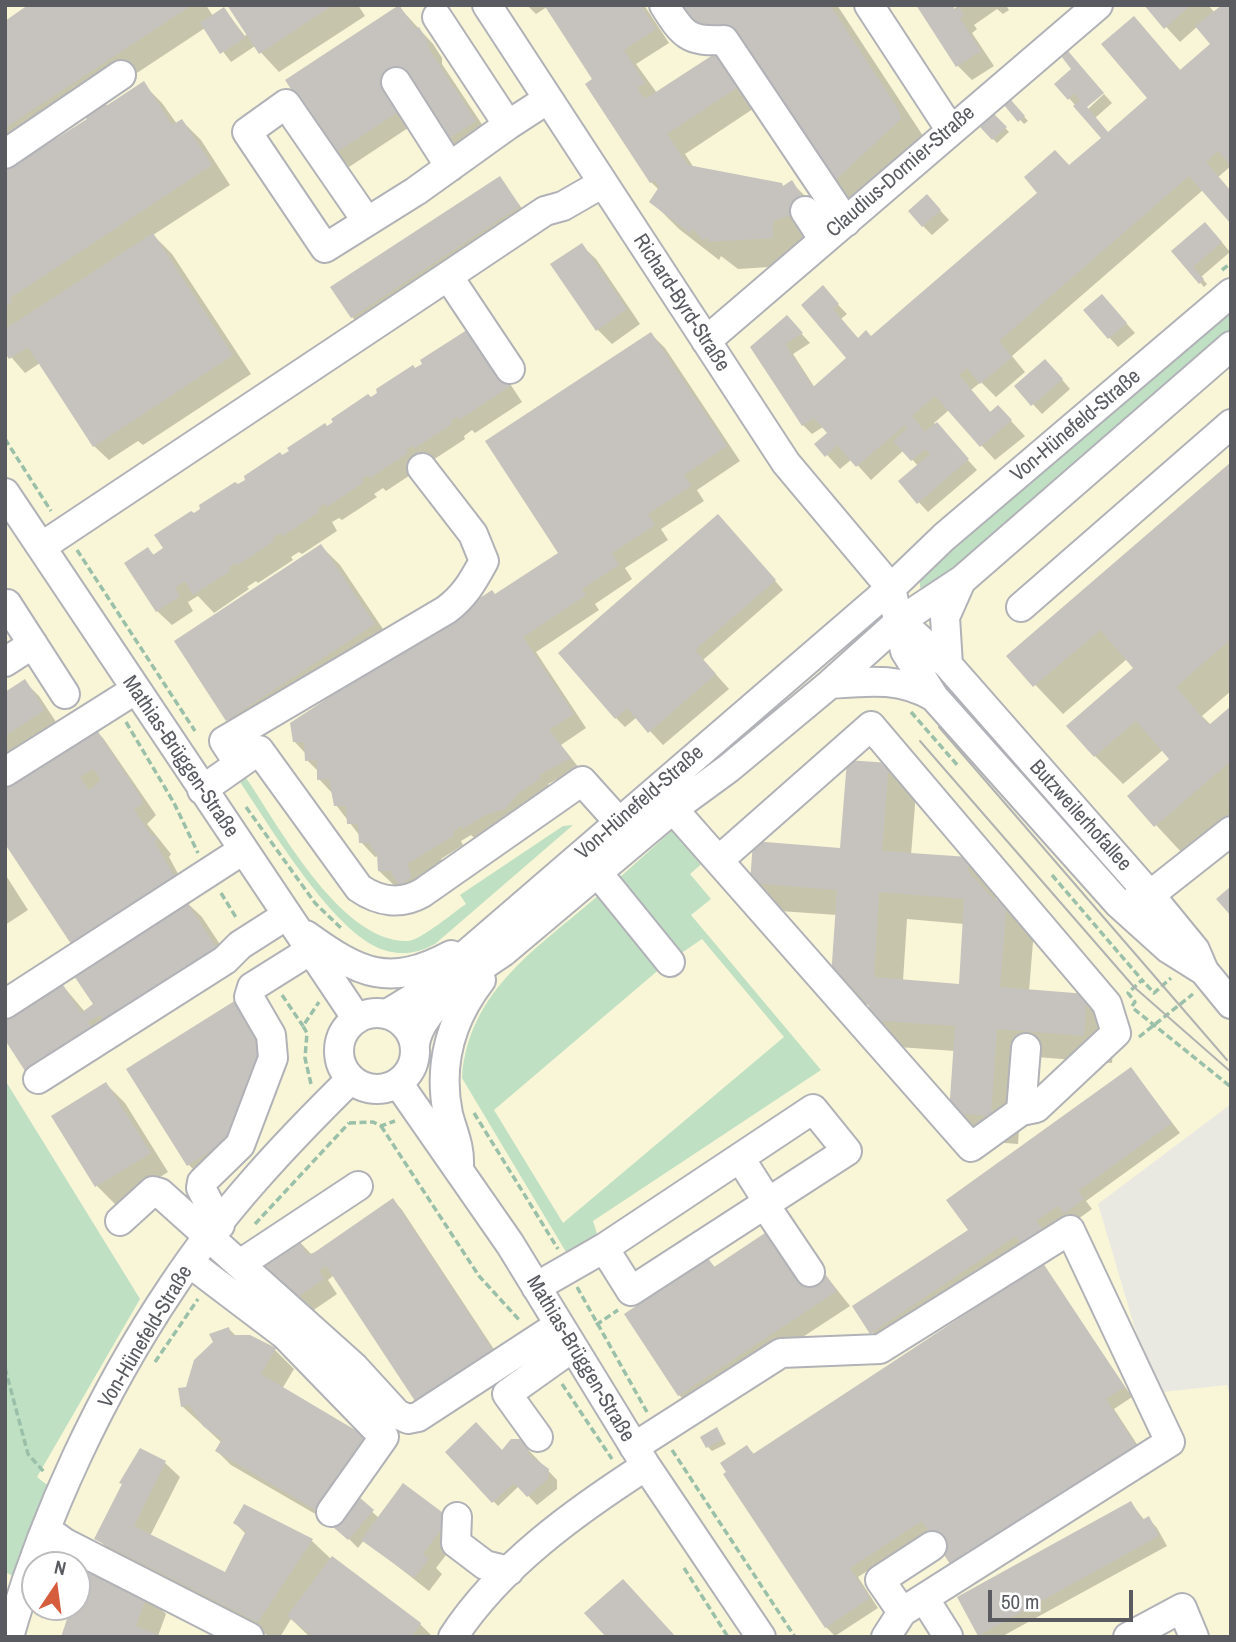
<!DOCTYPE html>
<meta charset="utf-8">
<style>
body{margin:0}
#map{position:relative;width:1236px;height:1642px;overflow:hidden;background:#eae9e1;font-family:"Archivo Narrow",sans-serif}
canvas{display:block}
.frame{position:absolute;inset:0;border:7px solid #595b60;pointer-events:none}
.north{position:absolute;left:21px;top:1551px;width:70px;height:70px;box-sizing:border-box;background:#fff;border:2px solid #bdbdbf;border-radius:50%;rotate:13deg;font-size:19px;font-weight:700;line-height:28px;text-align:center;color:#595b60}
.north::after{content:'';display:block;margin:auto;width:24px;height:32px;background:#d55c3c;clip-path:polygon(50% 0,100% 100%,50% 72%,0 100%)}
.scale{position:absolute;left:988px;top:1590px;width:145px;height:32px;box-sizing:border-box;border:4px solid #595b60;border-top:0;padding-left:9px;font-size:21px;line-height:24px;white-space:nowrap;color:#595b60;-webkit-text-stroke:5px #fff;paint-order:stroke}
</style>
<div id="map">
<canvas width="1236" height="1642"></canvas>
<div class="frame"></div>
<div class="north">N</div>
<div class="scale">50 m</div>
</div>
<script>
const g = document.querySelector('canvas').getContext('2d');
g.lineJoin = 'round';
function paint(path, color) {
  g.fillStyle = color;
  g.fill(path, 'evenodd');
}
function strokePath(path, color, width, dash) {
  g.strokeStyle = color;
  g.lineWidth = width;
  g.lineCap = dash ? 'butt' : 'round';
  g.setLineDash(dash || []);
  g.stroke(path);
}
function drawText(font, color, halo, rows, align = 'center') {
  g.font = font + ' "Archivo Narrow",sans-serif';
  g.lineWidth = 5;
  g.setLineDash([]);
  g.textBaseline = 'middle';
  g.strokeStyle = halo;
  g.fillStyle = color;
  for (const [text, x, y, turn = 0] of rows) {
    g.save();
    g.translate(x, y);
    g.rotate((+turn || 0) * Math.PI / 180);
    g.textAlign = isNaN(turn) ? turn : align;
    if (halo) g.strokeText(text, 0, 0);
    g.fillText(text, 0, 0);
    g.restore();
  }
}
const commercial = new Path2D(`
 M5,5H1231V1104L1098,1204L1154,1393L1227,1385L1231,1400V1637H5V1480L140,1299L5,1080ZM35,1565H77V1607H35Z`);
const green = new Path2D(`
 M1231,304V330L960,564L933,584L920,588V582L933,563Z
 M232,770L244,775C278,824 340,943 408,941C421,940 454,912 466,904L460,895L563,826L573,825L435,944C418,953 403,956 384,950C332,934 264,816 232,770Z
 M676,827L706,860L690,874L711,899L691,915L821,1070L593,1221L598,1237L569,1257L462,1078C468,989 540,947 601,893L662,967L494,1110L563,1223L784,1037L702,939L680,954L619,878Z
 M5,1080L140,1299L37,1477L51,1488L17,1578L5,1572Z`);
const shadow = new Path2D(`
 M32,5H206L213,16L224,9L245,36L247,34L230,5H358L365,16L279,72L255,46L231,62L205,28L99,98L108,106L143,84L162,103L177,124L182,121L201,140L230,185L153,235L172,254L251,374L143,445L138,441L109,460L94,446L40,363L25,373L5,350V174L89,120L82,109L5,160V23Z
 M527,5H644L669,43L636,64L657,93L721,52L681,5H837L929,145L857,214L762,103L685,154L694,168L784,188L792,183L820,211L801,265L738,269L721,256L719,260L679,229L651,201L659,190L651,182L595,80L547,7L536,14Z
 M918,5H954V9L959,5H1006L1009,10L1003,14L997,9L974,25L977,29L972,33L994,66L972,80L958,66Z
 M1146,5H1208L1215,13L1225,5H1231V166L1217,178L1231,193V222L1203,190L1012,356L1025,372L996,397L981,382L971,390L991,413L998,407L1025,436L995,460L949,410L934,423L977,470L928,512L900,482L918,466L904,450L871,480L852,459L840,469L817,444L829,434L823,427L812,434L803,425L752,347L787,318L810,343L793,354L815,388L849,358L803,305L822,288L847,314L841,319L858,339L866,333L872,339L1040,193L1026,177L1055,152L1070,167L1103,138L1057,84L1074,69L1063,57L1068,53L1102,92L1085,107L1087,110L1104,94L1112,103L1095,118L1108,134L1150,98L1104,44L1134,18L1181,71L1213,44L1198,26L1180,42Z
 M399,7L433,44L442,58V64L489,135L461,154L414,124L349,167L335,153Z
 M1011,102L1028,121L1024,124L1007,106Z
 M994,116L1009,132L997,143L982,127Z
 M499,179L532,221L366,331L352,317Z
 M936,206L949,220L932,235L923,226Z
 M1214,233L1230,252L1201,277L1207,284L1204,287L1173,251Z
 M581,245L596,259L640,324L612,344L597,329Z
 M1111,306L1135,333L1118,347L1085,311Z
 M651,334L665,348L740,461L697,490L704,501L661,529L668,540L625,568L632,579L595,604L599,610L536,652L586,728L561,745L579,768L548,784L554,793L479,842L471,835L461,841L463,845L441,859L445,864L415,898L402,885H394L379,871V856L375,857L361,842L360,836L336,805L333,794L319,779V772L307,760L306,754L294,741L495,596L560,553Z
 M484,344L522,402L475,433L472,430L464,436L465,439L386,491L383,488L374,494L377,497L342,520L339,518L332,522L337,531L302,554L299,552L291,557L293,560L258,583L256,581L247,587L249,589L214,613L198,596L188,602L193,611L172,625L157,611L148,549L155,556L163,551L194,515L415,370Z
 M1054,370L1070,389L1042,414L1016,386Z
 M1231,464V691L1202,716L1211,725L1231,708V813L1183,854L1129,796L1172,760L1163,750L1123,784L1095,756L1135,669L1127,659L1063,714L1008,656Z
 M727,525L783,590L703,660L729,689L663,745L637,717L625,727L616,718Z
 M321,546L340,565L393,644L246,739L227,720Z
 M25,682L39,696L58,725L5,759V694Z
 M89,724L103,738L156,815L147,824L171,854L169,857L189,894L182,898L202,917L236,969L126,1041L118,1034L105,1042L111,1051L47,1092L29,1073L58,980L85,1012L96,1005L89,960L5,841Z
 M888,765L916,793L911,855L969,859L997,887L996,901L1006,902L1034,930L1029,991L1087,995L1115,1023L1112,1063L1024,1056L1018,1144L978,1141L950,1113L955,1051L898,1047L870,1019L871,1005L861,1004L833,976L837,915L780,911L752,883L842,850ZM907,919L964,924L961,986L903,981Z
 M5,874L28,910L5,925Z
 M255,1021L285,1067L252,1155L207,1183L188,1164Z
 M1131,1069L1180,1133L1086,1201L1092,1209L1074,1222L1067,1214L881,1342L872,1332Z
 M106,1084L125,1103L168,1172L116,1205L97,1186Z
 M393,1200L402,1210L503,1363L334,1275L328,1280L337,1294L305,1316L291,1302L295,1237L312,1255Z
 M708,1260L716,1268L819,1267L850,1306L693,1409L679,1395Z
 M1043,1266L1132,1397L1114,1409L1144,1455L962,1575L930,1530L858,1577L878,1608L835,1636L826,1627L728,1473L747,1447L755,1455Z
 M229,1329L237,1337L275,1350L294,1369L282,1389L343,1515L359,1500L379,1518L404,1486L463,1533L436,1568L442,1574L429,1591L364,1540L358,1548L336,1526L231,1465L217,1451L222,1443L182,1406L188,1388Z
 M717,1430L726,1444L712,1451L708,1447Z
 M520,1441L557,1480V1489L537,1505L519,1486L498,1506L447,1452H502Z
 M141,1450L165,1463L180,1477L150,1536L225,1575L246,1534L235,1523L244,1506L312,1541L331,1559L420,1624L433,1637H310L291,1619L280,1637H271L116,1557L97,1538Z
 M1131,1503L1145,1521L1148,1518L1157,1528L1167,1546L1001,1637L979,1635Z
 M77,1594L147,1595L166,1614L158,1636L73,1607H77Z`);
const building = new Path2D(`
 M28,5H192L5,128V21Z
 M227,5H333L259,54Z
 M399,5L416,29L419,27L428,42L429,49L476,121L445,141L401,110L334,154L285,80Z
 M544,5H641L656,29L624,50L645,83L637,88L645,99L722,49L744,83L667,134L688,165L782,183L783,186L792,180L807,204L796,214L773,221V238L708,242L709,238L702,240L693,229L690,233L649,202L659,187L655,180L650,183L585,84L592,79Z
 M679,5H830L899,110L901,119L828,187L726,26L714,31L693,26Z
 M916,5H955L953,7L955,10L959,7L964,15L960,18L981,51L956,67Z
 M1144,5H1191L1164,29Z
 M1222,5H1231V166L1218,151L1206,162L1231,191V224L1189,176L999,341L1012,357L980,384L967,368L959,375L990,412L998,405L1012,420L980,447L935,396L912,416L925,432L937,422L969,459L917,504L898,481L930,454L925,449L911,461L893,441L907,428L905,425L856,467L837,445L825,457L814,444L827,433L814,418L802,426L750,347L787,315L803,333L785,344L813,387L846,358L801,305L823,285L839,304L833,309L858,338L866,330L871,336L1037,193L1024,177L1055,150L1069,165L1101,138L1073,106L1080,100L1074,93L1068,100L1054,84L1071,69L1061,56L1068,51L1104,93L1087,107L1108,132L1147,98L1101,44L1134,16L1180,70L1210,44L1195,26Z
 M224,7L245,38L220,54L200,23Z
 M144,81L172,125L182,119L212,165L10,298L12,302L5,307V171L87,119L79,108L99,95L106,106Z
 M1011,100L1025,116L1018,122L1004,105Z
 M994,114L1007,127L992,140L980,127Z
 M500,176L520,206L351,318L330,287Z
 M927,194L941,210L922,227L908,211Z
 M1205,222L1222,242L1193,267L1204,279L1199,284L1171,251Z
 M153,233L233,355L93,447L28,347L9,359L5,353V329Z
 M582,243L627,309L596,331L550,264Z
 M1102,294L1127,323L1108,339L1083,310Z
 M470,328L509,387L459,420L457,417L451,421L452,424L415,448L412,446L406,450L408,453L370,478L368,475L362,479L364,482L327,507L324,504L318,508L319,512L283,536L280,533L273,538L274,541L238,565L236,563L229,567L230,571L193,595L185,581L175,588L180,596L156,612L124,563L148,547L153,555L163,548L154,535L191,511L194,513L200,509L199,505L235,482L238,484L245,480L244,476L280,452L282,455L289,451L287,448L325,423L327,426L333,422L331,419L368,394L371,397L377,393L376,389L413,365L415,368L422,364L420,360Z
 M651,332L727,446L684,475L691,486L648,514L655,525L612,553L619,565L582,589L586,595L523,637L574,714L549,730L571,758L539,775L541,778L519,793L505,809L485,815L463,829L461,826L453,832L455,835L407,864L412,877L399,885L390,871H378L377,855L369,843H359L358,824H347L346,806H334L329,779L317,780V760L305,761L304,742H293L290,723L492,590L495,594L558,553L485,441Z
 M1045,359L1063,379L1031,406L1014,386Z
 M1231,462V639L1176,687L1209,725L1231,706V761L1154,827L1127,796L1169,759L1136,721L1094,757L1066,726L1133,668L1100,630L1033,687L1006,656Z
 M718,514L776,580L695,650L716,674L648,733L627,708L615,719L558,653Z
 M321,544L375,624L226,721L174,641Z
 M25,679L45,710L5,736V692Z
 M93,724L142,799L143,804L134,809L151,835L158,838L155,842L176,879L73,947L5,844V783ZM93,769L101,780L89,790L80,777Z
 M847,760L889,763L882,851L969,857L968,871L993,899L1007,900L1000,987L1087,994L1084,1036L997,1029L991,1116L949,1113L955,1026L868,1020L869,1006L844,978L831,977L837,890L750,883L753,841L840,848ZM879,892L964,899L959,984L874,977Z
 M1231,886V916L1216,899Z
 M183,896L218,950L105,1023L100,1015L88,1022L93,1031L27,1074L5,1040V1012L58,977L81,1013L93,1004L70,970Z
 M236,1000L267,1047L233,1136L187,1166L126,1069Z
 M1131,1067L1172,1123L1078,1191L1084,1199L1064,1214L1058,1206L1036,1221L1042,1229L1021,1244L1016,1236L870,1334L852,1306L968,1230L946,1200Z
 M106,1082L151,1153L95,1187L51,1116Z
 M393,1198L495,1353L417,1404L326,1266L319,1271L324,1279L289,1303L260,1258L295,1235L308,1255L315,1252Z
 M768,1231L819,1265L837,1291L678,1396L624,1314L708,1258L714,1267Z
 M1043,1263L1125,1387L1106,1399L1136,1445L952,1567L922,1521L850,1568L870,1598L825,1628L723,1474L726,1472L720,1463L747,1445L753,1454Z
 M229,1327L231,1335H250L276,1348L261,1374L367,1437L322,1514L215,1451L222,1439L203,1426L189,1405L181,1407L178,1388L186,1387L194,1360L213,1342L209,1334Z
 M476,1422L502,1450L511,1439H521L529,1451L527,1453L549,1469L548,1479L527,1497L514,1483L492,1503L445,1452Z
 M717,1427L723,1439L706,1448L700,1437Z
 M140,1448L166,1461L134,1526L225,1572L246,1531L233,1523L244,1504L313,1539L258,1622L94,1539L122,1484L119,1483Z
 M403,1483L450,1518L423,1554L429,1559L414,1578L361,1540Z
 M359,1497L374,1510L348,1540L333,1527Z
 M1131,1501L1142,1520L1149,1516L1159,1536L978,1636L957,1597Z
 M332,1556L421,1623L411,1637H314L287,1616Z
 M83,1571L148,1593L136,1626L165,1637H61L71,1607H77V1589Z
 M623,1579L676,1637H606L584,1613Z`);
const path = new Path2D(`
 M1222,270L1231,263
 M5,439L51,511
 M77,550L195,731
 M911,712L959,767
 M126,722L174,803L198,853
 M246,807L315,903L343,930
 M1052,875L1142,980
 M221,893L237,919
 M282,995L303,1026
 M1132,1006L1135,1002L1128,993L1142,980L1154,993L1171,978
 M1134,1009L1231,1087
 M1139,1037L1193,994
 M311,1084L305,1058L307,1033L303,1026L319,1002
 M474,1113L558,1249
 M349,1123L373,1122L381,1126L395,1121
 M381,1126L479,1276L521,1322
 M255,1224L349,1123
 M577,1287L647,1412
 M596,1325L618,1310
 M155,1362L198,1299
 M5,1368L28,1454L44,1472
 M562,1384L612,1459
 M672,1450L795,1637
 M684,1568L728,1637`);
const minor = new Path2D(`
 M487,5L786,463L891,588L905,651L934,697L1118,903L1169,949L1204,971
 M664,5C683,35 688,42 724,40L846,222
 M869,5L950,129
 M437,17L508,125L548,99
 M396,82L450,167
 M5,154L121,75
 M805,211L824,240
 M366,220L286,104L247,132L325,248L416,191L508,125
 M448,276L545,211L563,206L603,183
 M706,341L1098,5
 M5,493L357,1019
 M41,547L448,276L510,369
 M7,604L65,694
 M1021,607L1231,424
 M900,621L948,665L1150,895L1195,950L1204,971L1231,1004
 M5,662L33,644
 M948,665L945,617L961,581
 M830,684C869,681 900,677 934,697
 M239,764L224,741L446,610C465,596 473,581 484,561L473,534L422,468
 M5,772L135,690
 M202,790L259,750L359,888C379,902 401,905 422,893L582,781L618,821
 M673,809L971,1147L1021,1111L1026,1048
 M719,860L871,726L1107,1004L1116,1033L1036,1108L1021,1111
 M597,872L670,962
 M1134,901L1150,895L1231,831
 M306,935C360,974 389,988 451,955
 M5,1004L243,850
 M339 1051a38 38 0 1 1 76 0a38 38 0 1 1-76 0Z
 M387,1014L420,994L891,588L944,537L1231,293
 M415,1044C420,1008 474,971 503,952L673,809L729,768L830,684L900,621L962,580L1231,346
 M38,1079L225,960L240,945L287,915
 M398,1083L510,1244L646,1466L761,1637
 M740,1158L768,1202
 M459,1166C460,1146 453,1133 448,1114C438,1065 451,1019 481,980
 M771,1214L810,1272
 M120,1221L153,1191L160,1193L354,1367L397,1414L408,1419L418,1417L559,1325
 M220,1225L201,1188L202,1182L240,1145L273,1058L271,1035L249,997L252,987L311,950
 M190,1263L285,1335L384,1437L331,1512
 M240,1264L358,1186
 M536,1287L604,1248L813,1109L847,1151L631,1291L604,1248
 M538,1437L507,1394L573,1347
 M634,1447L781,1353L880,1349L1070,1230L1170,1442L902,1612L886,1637
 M457,1517L456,1543L485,1565L509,1571
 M47,1530L65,1543L249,1637
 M924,1598L948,1636
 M902,1612L880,1580L932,1546
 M9,1637C43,1517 102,1391 172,1287C222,1211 286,1143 351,1079
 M453,1637C499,1566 576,1511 646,1466
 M1128,1637L1182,1608L1194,1637`);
const tram = new Path2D(`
 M939,727L1227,1060
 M920,741L1134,987L1231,1072`);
const streetNames = [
 ["Claudius-Dornier-Straße",901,172,-41],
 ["Richard-Byrd-Straße",681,303,57],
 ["Von-Hünefeld-Straße",1076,426,-40],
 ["Mathias-Brüggen-Straße",180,757,56],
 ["Von-Hünefeld-Straße",640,803,-41],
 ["Butzweilerhofallee",1080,816,48],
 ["Von-Hünefeld-Straße",146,1337,-59],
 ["Mathias-Brüggen-Straße",580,1359,59]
];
paint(commercial, '#f9f6d7');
paint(green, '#bfe0c3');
paint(shadow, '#0003');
paint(building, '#c6c3be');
strokePath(minor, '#b1b2b7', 32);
strokePath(path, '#9ac0a9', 3.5, [7, 3.5]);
strokePath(minor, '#fff', 28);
strokePath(tram, '#b1b2b2', 2);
drawText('21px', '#595b60', '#fff', streetNames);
</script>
